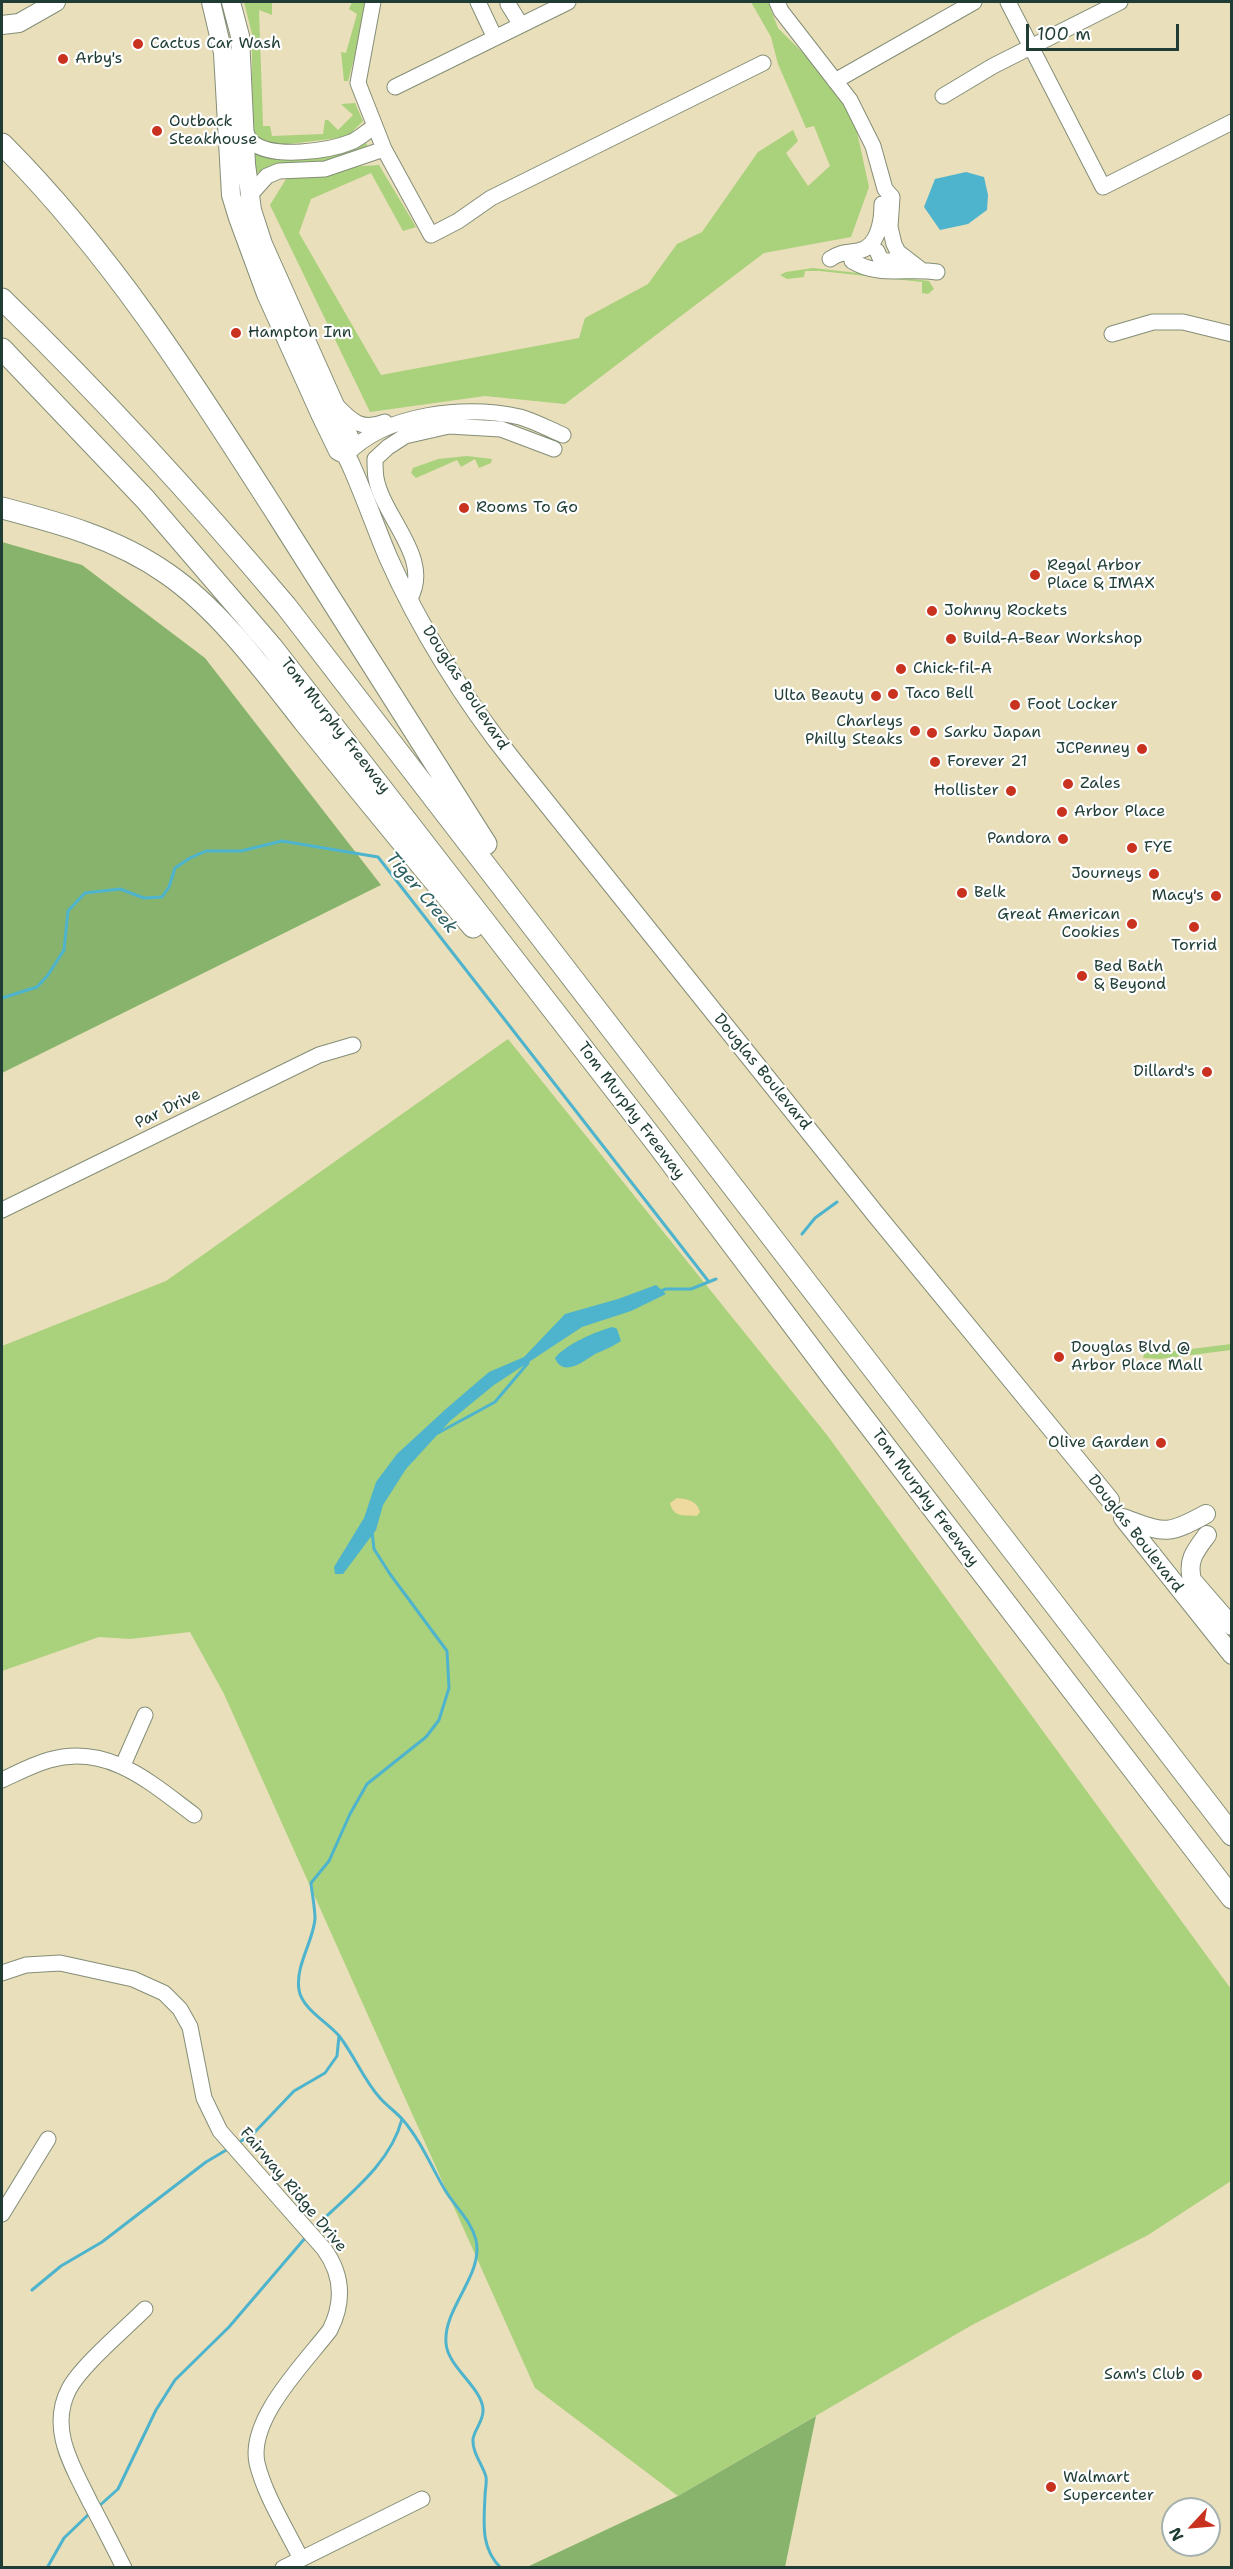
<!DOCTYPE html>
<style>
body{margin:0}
#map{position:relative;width:1233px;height:2569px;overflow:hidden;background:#e9dfba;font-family:"Shantell Sans",sans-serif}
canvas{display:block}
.frame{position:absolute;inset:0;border:3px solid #1f3d34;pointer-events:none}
.north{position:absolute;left:1161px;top:2497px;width:60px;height:60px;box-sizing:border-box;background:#fff;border:2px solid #a5b1ae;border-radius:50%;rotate:244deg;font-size:16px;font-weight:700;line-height:24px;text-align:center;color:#1f3d34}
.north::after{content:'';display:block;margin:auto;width:21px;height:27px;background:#c8321e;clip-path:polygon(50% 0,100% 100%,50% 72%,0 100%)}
.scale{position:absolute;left:1026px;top:24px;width:153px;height:27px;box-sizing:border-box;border:3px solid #1f3d34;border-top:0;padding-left:8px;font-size:18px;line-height:21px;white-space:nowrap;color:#1f3d34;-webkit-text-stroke:4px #fff;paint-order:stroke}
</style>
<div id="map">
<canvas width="1233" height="2569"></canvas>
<div class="frame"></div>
<div class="north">N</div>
<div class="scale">100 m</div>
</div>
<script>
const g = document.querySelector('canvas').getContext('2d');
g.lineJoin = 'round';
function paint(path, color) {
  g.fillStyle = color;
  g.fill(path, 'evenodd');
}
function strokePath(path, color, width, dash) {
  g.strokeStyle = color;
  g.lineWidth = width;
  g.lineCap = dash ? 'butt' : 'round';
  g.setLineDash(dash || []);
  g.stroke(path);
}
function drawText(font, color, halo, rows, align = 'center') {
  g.font = font + ' "Shantell Sans",sans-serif';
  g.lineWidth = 4.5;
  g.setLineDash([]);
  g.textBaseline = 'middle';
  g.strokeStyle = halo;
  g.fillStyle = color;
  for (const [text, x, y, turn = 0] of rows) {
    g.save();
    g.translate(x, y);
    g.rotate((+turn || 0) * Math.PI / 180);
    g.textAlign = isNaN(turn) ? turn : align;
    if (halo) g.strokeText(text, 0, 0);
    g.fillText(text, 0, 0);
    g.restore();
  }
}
const green = new Path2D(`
 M244,2H305L272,3V15L259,10L263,126H270L272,136L323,134L325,120H328L338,130L353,115L341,104L355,103L363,121L347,137L272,146L256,138L252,128V34Z
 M352,2H364L368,6L348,81H344L341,52L346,53L357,14L349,9Z
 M751,2H768L778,28L850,100L869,187L851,237L764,253L565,404L485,396L370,412L270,205L291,171L379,165L416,227L403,231L371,173L311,199L299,233L381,375L579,338L585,318L648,284L677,244L702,232L758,152L793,130L798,141L786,153L808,186L830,166L814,126L806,128L778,64L771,37Z
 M364,143L367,144V147C348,155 328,163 307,165C286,167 275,164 255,174L253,152L266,157Z
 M813,268L929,281L934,289L928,294L922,293V282L820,271H805L804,277L787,279L780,275L786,272Z
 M467,456L492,459L491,463L479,468L475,459L461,467L457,460L416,478L411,473L413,468L438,459Z
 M508,1039L827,1435L1231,1989V2181L1148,2235L972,2325L678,2496L535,2388L224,1694L190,1632L130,1639L99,1637L2,1671V1346L166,1281Z
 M1231,1344V1350L1160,1359L1143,1358L1146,1346L1150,1347L1151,1354Z`);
const forest = new Path2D(`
 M2,542L82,565L205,658L381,885L2,1073Z
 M816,2416L785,2567H527L678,2496Z`);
const sand = new Path2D(`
 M677,1498C688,1499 697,1501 700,1512L697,1516C685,1515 673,1518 670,1503Z`);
const water = new Path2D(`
 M966,172L984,177L988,195L987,210L968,224L940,230L924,207L935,179Z
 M656,1285L666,1294L631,1311L582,1327L494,1385L450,1421L406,1469L383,1505L376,1530L343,1574H335L334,1567L364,1518L376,1482L397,1454L447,1408L489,1372L524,1357L565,1314L618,1299Z
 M613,1327L617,1329L621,1341C612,1347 604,1350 595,1354C584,1361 563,1378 555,1358C565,1345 596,1331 613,1327Z`);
const stream = new Path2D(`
 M2,998L37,987L48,975L64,950L68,911L85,893L120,889L144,898L162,897L169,887L175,868L190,858L206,851H241L282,841L378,857L709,1282
 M802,1234L815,1218L837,1202
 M658,1292L666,1289H691L716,1279
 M438,1433L495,1402L528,1363
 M372,1532L374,1549L390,1574L447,1651L449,1688L439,1720L426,1737L367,1784L350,1814L329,1861L311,1883C312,1894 315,1907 315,1919C313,1942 295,1966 299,1990C302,2009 329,2023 340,2037C355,2057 364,2080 380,2098C387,2106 396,2112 403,2120C421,2141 431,2166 445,2190C455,2207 471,2220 476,2240C484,2275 443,2308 446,2343C447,2366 482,2388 483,2409C484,2421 475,2428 473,2439C472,2453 483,2465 486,2477C487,2483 485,2490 485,2496C484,2522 480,2548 501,2568
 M236,2144L253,2134L294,2091L325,2073L337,2056L339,2036
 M312,2230C345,2197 390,2166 402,2119
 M32,2290L61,2266L102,2242L206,2162L228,2149
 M98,2507L118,2489L156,2410L175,2380L229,2327L306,2237
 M47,2568L64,2538L90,2513`);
const minor = new Path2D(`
 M373,2L358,83L384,149L431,235L458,221L491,198L763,63
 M478,2L495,38
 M777,2L781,11L850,100L873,146L885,189L892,197L890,227L894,244L898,252L920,269
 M1008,2L1103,187L1232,122
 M508,4L521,25
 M835,81L974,2
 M395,87L568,2
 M943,96L993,66L1120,2
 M245,131C247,135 250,141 253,143C273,159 329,151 351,142C359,139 367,131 375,126
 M249,196L267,176L279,171L325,169L384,149
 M877,251L881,260L892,262L897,256
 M830,259C840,252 846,253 858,251C878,248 882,221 882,204
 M852,261C880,278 908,267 937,272
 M1112,334L1153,322H1183L1232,334
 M336,405C352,422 362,431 385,422
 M346,455C386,413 465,405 520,417C534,421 549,429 563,435
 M409,600C434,559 383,518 376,478C375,472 375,465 375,459L388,447L405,436L449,426L501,429L554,449
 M2,1210L319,1055L353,1045
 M123,1765L145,1715
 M2,1780C17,1773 32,1765 49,1760C108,1743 151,1783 194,1815
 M2,1973L26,1965L60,1963L133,1979L164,1993L180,2009L190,2027L204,2098L220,2131L324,2249C343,2275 344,2302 330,2330C304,2364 248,2419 257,2463C265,2496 286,2528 301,2559
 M2,2214L48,2139
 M124,2568C113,2546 102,2524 90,2502C73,2467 48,2429 69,2389C81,2366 125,2329 145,2309
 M283,2568L422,2499`);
const major = new Path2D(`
 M211,2L223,53L231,195L238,218L266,294L321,416L338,451L346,455L350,463C364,494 375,526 388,557C419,627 465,701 513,761L877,1216L1110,1500
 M231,2L240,36L246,164L252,210L263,244L350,439L346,455
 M2,25L19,23L56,2
 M1123,1518L1232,1655
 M1123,1518C1165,1533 1166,1536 1206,1514
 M1207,1535C1195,1551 1187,1560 1192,1580L1232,1626`);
const highway = new Path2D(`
 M2,144C112,254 194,384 277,514C347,624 417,734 486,844
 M2,299C102,396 196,499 286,606L1232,1835
 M2,349L145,499L272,647L657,1144L836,1382L1232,1898
 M2,508C59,523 116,538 166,573C219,609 265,672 305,723C360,791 416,860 473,927`);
const markers = [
 [138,44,6,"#c8321e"],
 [63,59,6,"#c8321e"],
 [157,131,6,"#c8321e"],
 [236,333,6,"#c8321e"],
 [464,508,6,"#c8321e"],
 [1035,575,6,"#c8321e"],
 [932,611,6,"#c8321e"],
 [951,639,6,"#c8321e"],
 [901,669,6,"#c8321e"],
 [893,694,6,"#c8321e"],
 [876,696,6,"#c8321e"],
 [1015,705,6,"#c8321e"],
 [915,731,6,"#c8321e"],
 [932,733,6,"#c8321e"],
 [1142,749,6,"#c8321e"],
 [935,762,6,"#c8321e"],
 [1068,784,6,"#c8321e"],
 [1011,791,6,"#c8321e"],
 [1062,812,6,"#c8321e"],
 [1063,839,6,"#c8321e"],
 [1132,848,6,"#c8321e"],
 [1154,874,6,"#c8321e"],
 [962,893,6,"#c8321e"],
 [1216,896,6,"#c8321e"],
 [1132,924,6,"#c8321e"],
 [1194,927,6,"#c8321e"],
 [1082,976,6,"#c8321e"],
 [1207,1072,6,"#c8321e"],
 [1059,1357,6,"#c8321e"],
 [1161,1443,6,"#c8321e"],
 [1197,2375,6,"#c8321e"],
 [1051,2487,6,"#c8321e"]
];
const poiNames = [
 ["Cactus Car Wash",150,44],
 ["Arby's",75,59],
 ["Outback",169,122],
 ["Steakhouse",169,140],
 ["Hampton Inn",248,333],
 ["Rooms To Go",476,508],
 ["Regal Arbor",1047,566],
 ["Place & IMAX",1047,584],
 ["Johnny Rockets",944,611],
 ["Build-A-Bear Workshop",963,639],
 ["Chick-fil-A",913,669],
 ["Taco Bell",905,694],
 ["Ulta Beauty",864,696,"right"],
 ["Foot Locker",1027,705],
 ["Charleys",903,722,"right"],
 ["Philly Steaks",903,740,"right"],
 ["Sarku Japan",944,733],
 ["JCPenney",1130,749,"right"],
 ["Forever 21",947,762],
 ["Zales",1080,784],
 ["Hollister",999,791,"right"],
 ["Arbor Place",1074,812],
 ["Pandora",1051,839,"right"],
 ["FYE",1144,848],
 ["Journeys",1142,874,"right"],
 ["Belk",974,893],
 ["Macy's",1204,896,"right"],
 ["Great American",1120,915,"right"],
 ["Cookies",1120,933,"right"],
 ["Torrid",1194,946,"center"],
 ["Bed Bath",1094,967],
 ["& Beyond",1094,985],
 ["Dillard's",1195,1072,"right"],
 ["Douglas Blvd @",1071,1348],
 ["Arbor Place Mall",1071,1366],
 ["Olive Garden",1149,1443,"right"],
 ["Sam's Club",1185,2375,"right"],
 ["Walmart",1063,2478],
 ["Supercenter",1063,2496]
];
const streetNames = [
 ["Douglas Boulevard",465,688,57],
 ["Tom Murphy Freeway",335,726,52],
 ["Douglas Boulevard",762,1072,51],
 ["Par Drive",168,1109,-26],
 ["Tom Murphy Freeway",631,1111,53],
 ["Tom Murphy Freeway",925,1498,53],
 ["Douglas Boulevard",1135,1534,52],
 ["Fairway Ridge Drive",293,2190,50]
];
const waterNames = [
 ["Tiger Creek",421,893,50]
];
paint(green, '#aad17c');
paint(forest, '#87b36c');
paint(sand, '#eeda9e');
paint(water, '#4eb4cd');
strokePath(stream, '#4eb4cd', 3);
strokePath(minor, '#848e77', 17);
strokePath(major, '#848e77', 20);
strokePath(highway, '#848e77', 23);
strokePath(minor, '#fff', 15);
strokePath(major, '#fff', 18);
strokePath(highway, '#fff', 21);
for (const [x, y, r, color] of markers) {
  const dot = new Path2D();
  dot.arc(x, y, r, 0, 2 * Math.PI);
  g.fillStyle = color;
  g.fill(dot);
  strokePath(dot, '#fff', 2);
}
drawText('16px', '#1f3d34', '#fff', poiNames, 'left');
drawText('16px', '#1f3d34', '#fff', streetNames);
drawText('italic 18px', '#2d6162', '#fff', waterNames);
</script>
